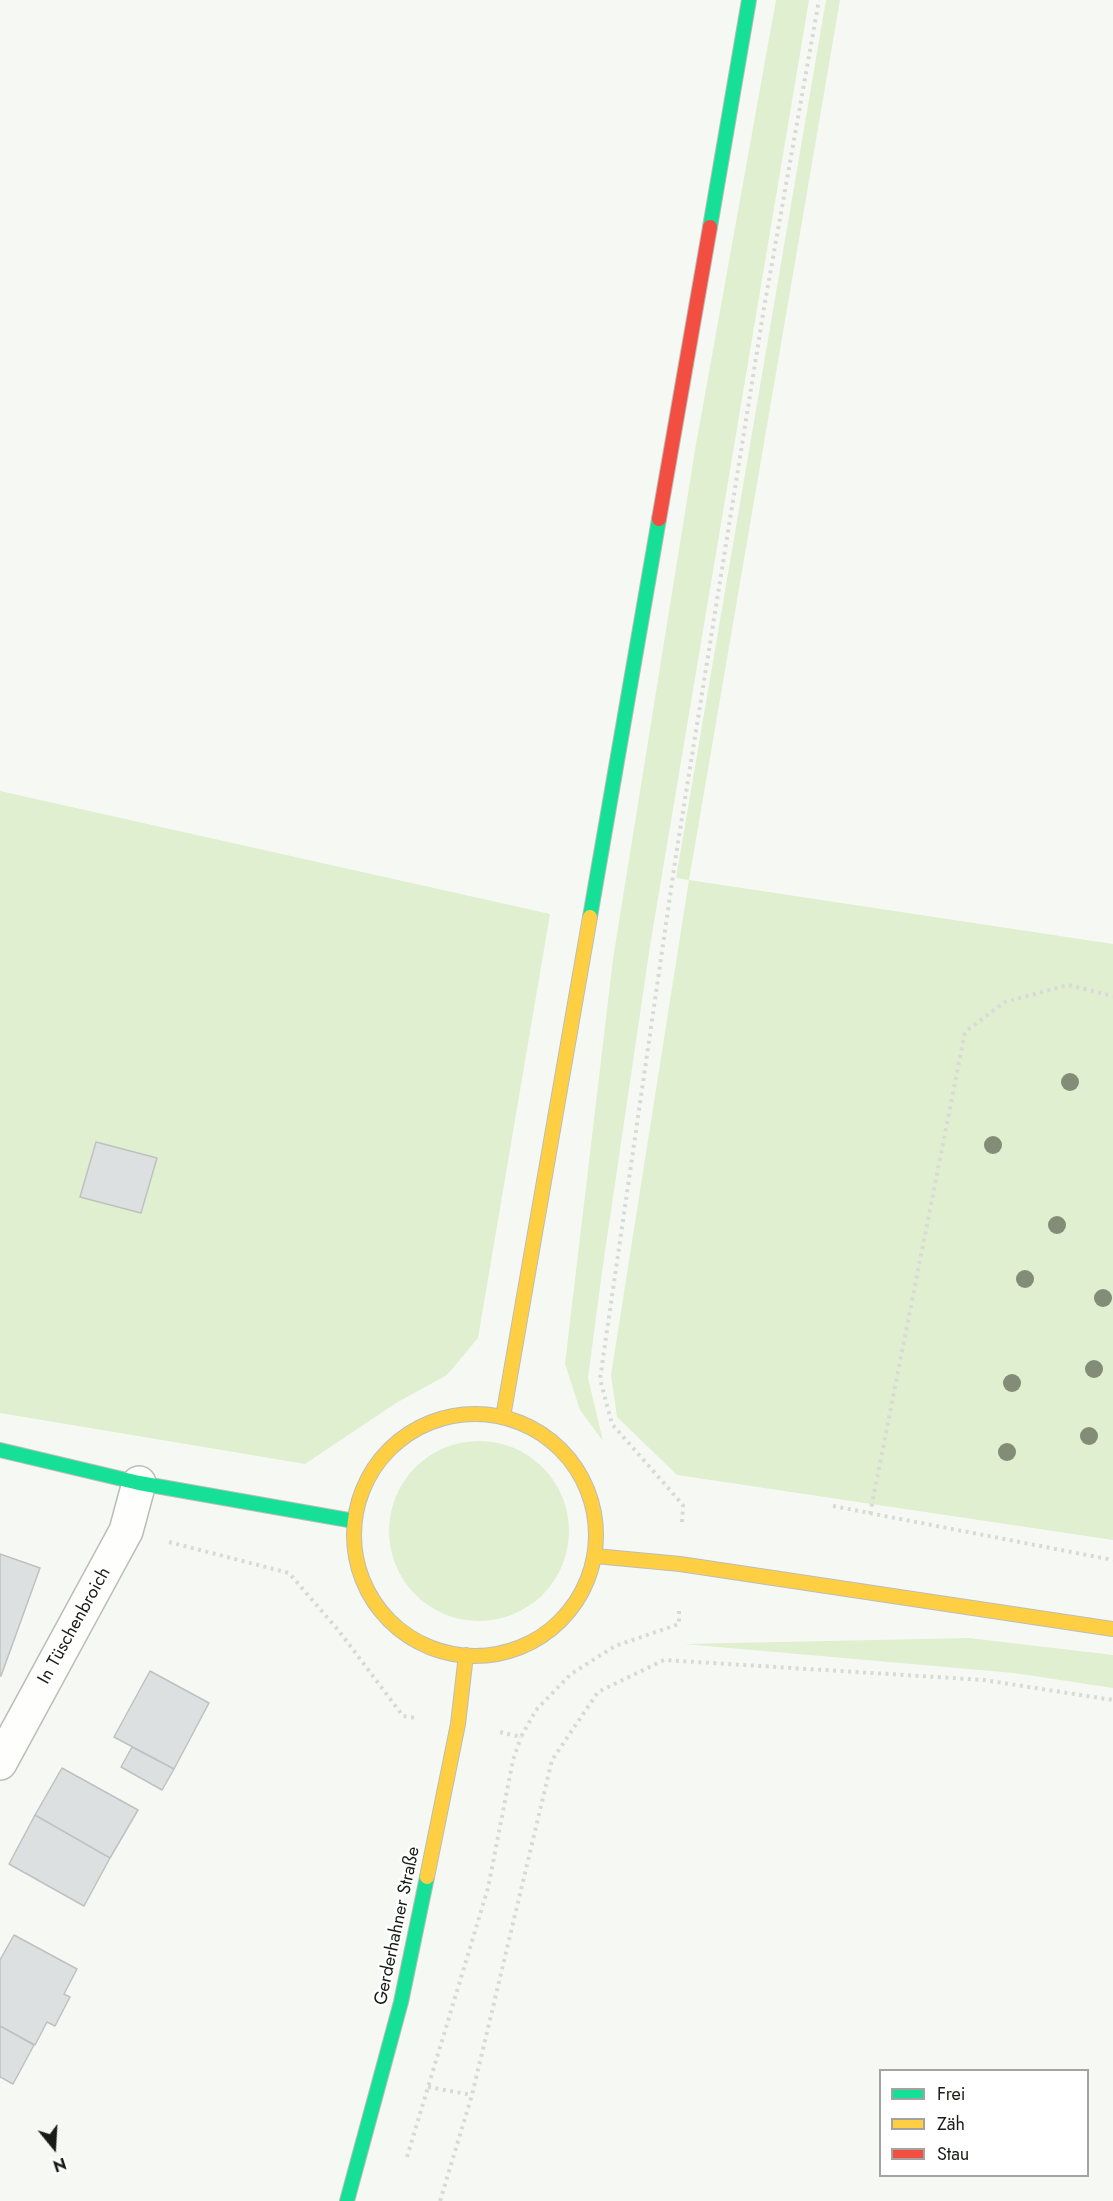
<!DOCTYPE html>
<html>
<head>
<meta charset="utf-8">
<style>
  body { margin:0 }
  #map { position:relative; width:1113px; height:2201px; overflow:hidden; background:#f6f9f3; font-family:Jost,sans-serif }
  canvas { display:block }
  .legend { position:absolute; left:879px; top:2069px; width:210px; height:108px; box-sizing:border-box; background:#fff; border:2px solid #a3a4a2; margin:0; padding:8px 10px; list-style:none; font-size:18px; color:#191b17 }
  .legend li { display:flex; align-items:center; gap:12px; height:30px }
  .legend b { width:30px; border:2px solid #a3a4a2 }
  .north { position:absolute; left:24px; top:2117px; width:60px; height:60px; -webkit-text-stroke:4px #fff; paint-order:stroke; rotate:162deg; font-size:16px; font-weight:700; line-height:24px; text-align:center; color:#191b17 }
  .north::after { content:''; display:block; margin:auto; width:21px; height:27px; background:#191b17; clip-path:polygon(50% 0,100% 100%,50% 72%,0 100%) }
</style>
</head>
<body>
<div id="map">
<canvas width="1113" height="2201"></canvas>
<ul class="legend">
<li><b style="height:8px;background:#16e098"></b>Frei</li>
<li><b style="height:8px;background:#ffcf43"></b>Zäh</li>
<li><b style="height:8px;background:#f24e42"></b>Stau</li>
</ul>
<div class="north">N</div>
</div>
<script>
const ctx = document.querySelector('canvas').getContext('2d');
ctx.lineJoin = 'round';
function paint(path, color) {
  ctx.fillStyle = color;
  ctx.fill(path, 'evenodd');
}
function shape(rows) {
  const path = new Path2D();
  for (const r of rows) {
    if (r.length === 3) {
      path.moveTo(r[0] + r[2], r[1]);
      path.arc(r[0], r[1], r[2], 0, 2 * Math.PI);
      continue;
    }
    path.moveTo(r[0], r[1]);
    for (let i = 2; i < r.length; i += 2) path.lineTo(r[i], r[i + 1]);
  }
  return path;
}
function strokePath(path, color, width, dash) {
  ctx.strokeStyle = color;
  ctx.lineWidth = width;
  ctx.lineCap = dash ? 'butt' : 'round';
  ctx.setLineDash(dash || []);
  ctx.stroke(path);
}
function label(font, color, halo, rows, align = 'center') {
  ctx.font = font + ' Jost,sans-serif';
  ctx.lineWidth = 5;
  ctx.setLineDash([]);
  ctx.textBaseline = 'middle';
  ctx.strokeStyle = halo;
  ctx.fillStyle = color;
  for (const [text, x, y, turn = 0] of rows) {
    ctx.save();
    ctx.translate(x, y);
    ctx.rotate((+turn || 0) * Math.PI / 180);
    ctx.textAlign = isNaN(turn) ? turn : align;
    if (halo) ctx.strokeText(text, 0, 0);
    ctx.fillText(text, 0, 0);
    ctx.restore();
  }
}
const green = shape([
  [776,0,809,0,650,946,602,1272,588,1378,603,1441,580,1410,565,1364,613,959,695,450],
  [826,0,840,0,689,880,1113,944,1113,1540,677,1475,617,1417,611,1375,689,880,676,878],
  [0,791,550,914,478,1338,447,1375,396,1403,305,1464,0,1413],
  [479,1531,90],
  [969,1638,1113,1655,1113,1688,1014,1673,684,1644]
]);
const building = shape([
  [96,1142,157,1158,141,1213,80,1197,96,1142],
  [0,1554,40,1568,1,1676,0,1676,0,1554],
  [150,1671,209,1703,174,1769,114,1737,150,1671],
  [132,1747,174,1769,162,1790,121,1767,132,1747],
  [62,1768,138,1810,110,1858,35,1815,62,1768],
  [35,1815,110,1858,84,1906,9,1864,35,1815],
  [14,1935,77,1969,64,1994,70,1997,55,2026,47,2022,35,2045,0,2026,0,1960,14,1935],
  [0,2026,34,2045,13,2084,0,2077,0,2026]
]);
const path = shape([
  [833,1506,1113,1560],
  [870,1514,965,1032,1005,1002,1068,985,1113,996],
  [682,1522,683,1505,612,1424,600,1379,676,855,764,308,819,0],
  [169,1542,289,1573,339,1631,403,1716,415,1718],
  [500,1732,521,1737,536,1710,571,1674,615,1646,679,1624,679,1608],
  [428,2087,472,2095],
  [407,2157,488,1888,513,1760,521,1737],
  [440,2201,472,2095,552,1760,598,1692,664,1660,984,1680,1113,1700]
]);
const street = shape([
  [0,1763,126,1531,139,1483]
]);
const fast = shape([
  [710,227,749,0],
  [590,917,659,519],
  [0,1450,139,1483,354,1521],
  [347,2201,401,2002,427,1877]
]);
const slow = shape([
  [475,1535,121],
  [503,1417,590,917],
  [595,1556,680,1564,1113,1629],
  [427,1877,458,1724,466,1655]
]);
const jam = shape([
  [659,519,710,227]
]);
const trees = [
  [1070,1082],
  [993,1145],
  [1057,1225],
  [1025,1279],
  [1103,1298],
  [1094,1369],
  [1012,1383],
  [1089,1436],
  [1007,1452]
];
const streetNames = [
  ["In Tüschenbroich",75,1626,-61],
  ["Gerderhahner Straße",398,1926,-78]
];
paint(green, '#dfefcf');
paint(building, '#dde0e1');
strokePath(building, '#bfc1c0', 1.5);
strokePath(street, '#bbbdb9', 36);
strokePath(fast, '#bbbdb9', 16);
strokePath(slow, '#bbbdb9', 16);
strokePath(jam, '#bbbdb9', 16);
strokePath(path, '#d9dad8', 4, [3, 4.5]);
strokePath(street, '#fefefd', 33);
strokePath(fast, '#16e098', 14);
strokePath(slow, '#ffcf43', 14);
strokePath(jam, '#f24e42', 14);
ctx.fillStyle = '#828c76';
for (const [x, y] of trees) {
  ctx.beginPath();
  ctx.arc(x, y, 9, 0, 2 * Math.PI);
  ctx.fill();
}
label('18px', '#191b17', '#fff', streetNames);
</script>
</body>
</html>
